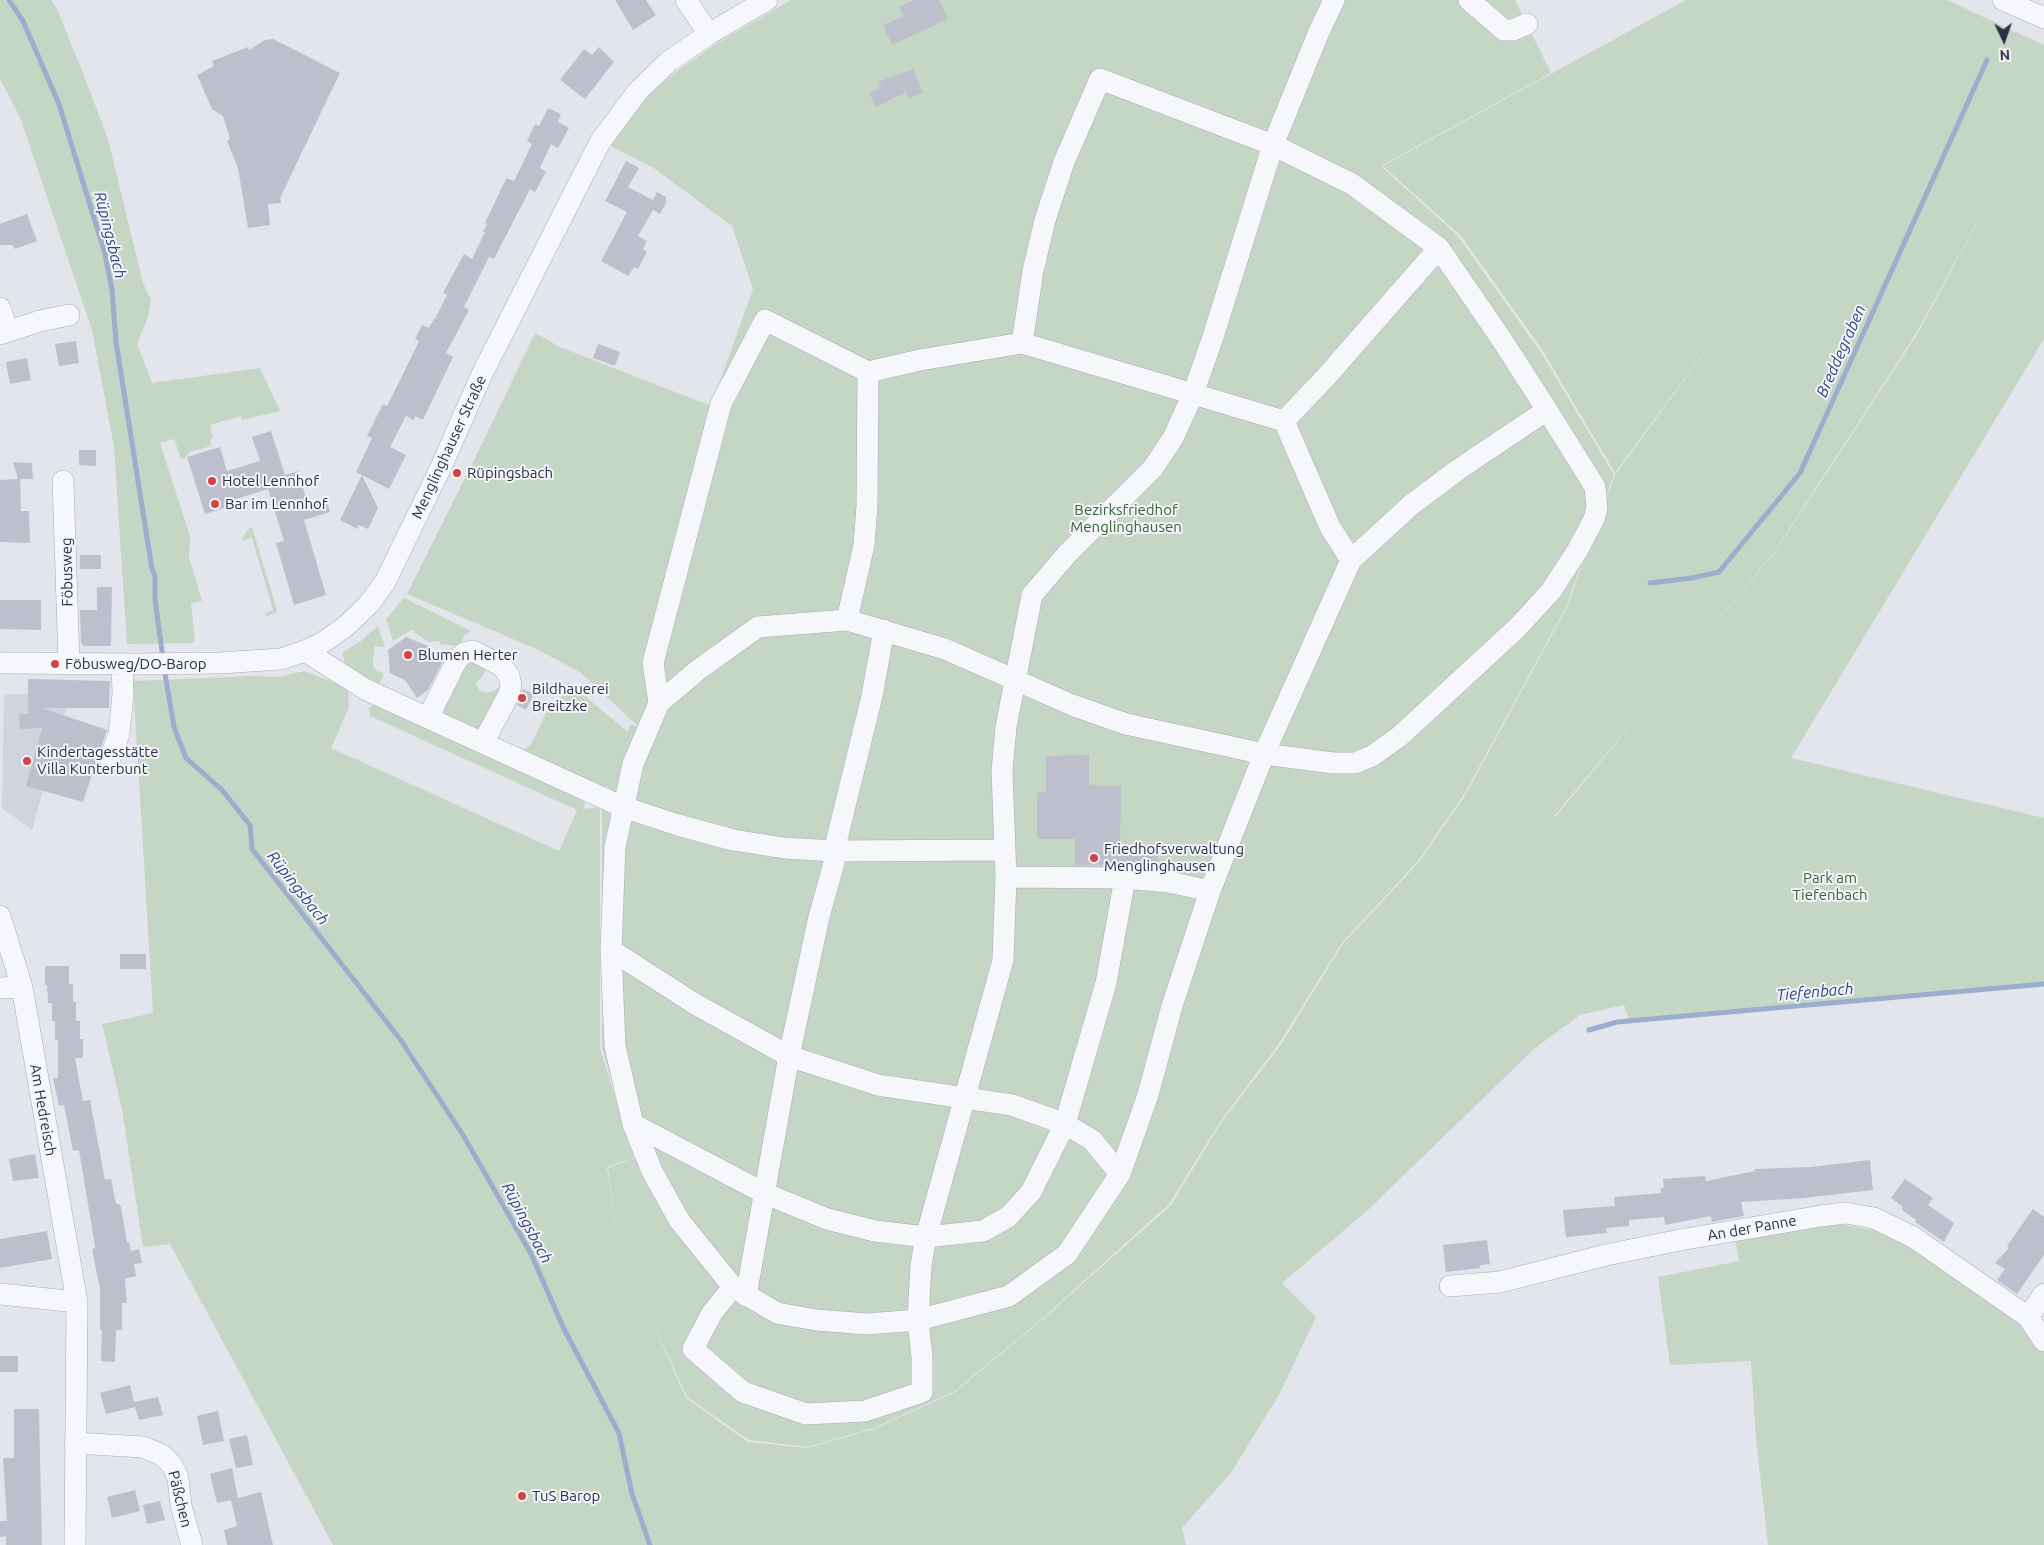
<!DOCTYPE html>
<html>
<head>
<meta charset="utf-8">
<style>
  body { margin:0 }
  #map { position:relative; width:2044px; height:1545px; overflow:hidden; background:#e3e5ec; font-family:Ubuntu,sans-serif }
  canvas { display:block }
  .north { position:absolute; left:1979px; top:15px; width:50px; height:50px; -webkit-text-stroke:4px #f3f4f9; paint-order:stroke; rotate:177deg; font-size:14px; font-weight:700; line-height:20px; text-align:center; color:#2a3045 }
  .north::after { content:''; display:block; margin:auto; width:18px; height:22px; background:#2a3045; clip-path:polygon(50% 0,100% 100%,50% 72%,0 100%) }
</style>
</head>
<body>
<div id="map">
<canvas width="2044" height="1545"></canvas>
<div class="north">N</div>
</div>
<script>
const ctx = document.querySelector('canvas').getContext('2d');
ctx.lineJoin = 'round';
function paint(path, color) {
  ctx.fillStyle = color;
  ctx.fill(path, 'evenodd');
}
function shape(rows) {
  const path = new Path2D();
  for (const r of rows) {
    path.moveTo(r[0], r[1]);
    for (let i = 2; i < r.length; i += 2) path.lineTo(r[i], r[i + 1]);
  }
  return path;
}
function strokePath(path, color, width, dash) {
  ctx.strokeStyle = color;
  ctx.lineWidth = width;
  ctx.lineCap = dash ? 'butt' : 'round';
  ctx.setLineDash(dash || []);
  ctx.stroke(path);
}
function label(font, color, halo, rows, align = 'center') {
  ctx.font = font + ' Ubuntu,sans-serif';
  ctx.lineWidth = 4;
  ctx.setLineDash([]);
  ctx.textBaseline = 'middle';
  ctx.strokeStyle = halo;
  ctx.fillStyle = color;
  for (const [text, x, y, turn = 0] of rows) {
    ctx.save();
    ctx.translate(x, y);
    ctx.rotate((+turn || 0) * Math.PI / 180);
    ctx.textAlign = isNaN(turn) ? turn : align;
    if (halo) ctx.strokeText(text, 0, 0);
    ctx.fillText(text, 0, 0);
    ctx.restore();
  }
}
const built = shape([
  [28,679,73,680,73,690,71,690,32,830,2,808,4,694,28,694]
]);
const green = shape([
  [0,0,51,0,57,9,85,78,108,139,143,283,151,300,147,320,137,344,152,383,260,368,280,411,242,420,241,416,210,425,213,437,210,440,211,446,190,452,185,458,181,459,174,439,160,443,190,536,189,557,202,601,191,603,195,640,193,643,127,644,114,447,92,330,20,117,0,79],
  [791,0,1515,0,1551,73,1381,166,1458,236,1542,354,1614,475,1566,607,1465,793,1418,861,1341,944,1280,1042,1220,1122,1169,1204,1042,1319,955,1391,874,1428,807,1447,749,1440,687,1397,646,1307,686,1398,748,1442,807,1448,874,1429,955,1392,1042,1320,1171,1205,1221,1123,1282,1043,1342,945,1420,861,1466,794,1567,607,1615,475,1743,299,1615,473,1543,351,1461,236,1383,166,1686,0,1947,0,2044,45,2044,339,1791,758,2044,818,2044,983,1629,1019,1624,1005,1580,1015,1534,1049,1368,1210,1282,1283,1316,1317,1279,1395,1230,1474,1182,1528,1186,1545,333,1545,170,1244,143,1247,122,1109,102,1024,153,1013,133,681,254,676,279,677,304,671,338,684,348,691,349,707,331,748,559,851,577,810,370,716,369,708,375,704,584,801,585,805,583,809,600,807,600,1048,634,1158,607,1167,618,1242,608,1168,635,1158,602,1048,602,808,609,787,589,784,519,752,530,746,549,707,558,704,568,682,628,732,630,725,638,726,580,672,534,648,407,594,478,452,535,333,560,347,711,406,753,289,732,226,655,169,611,146,627,121,648,95,676,72,716,44],
  [1995,189,1918,333,1775,552,1675,672,1775,551,1917,332],
  [1664,685,1555,817,1556,819,1554,816],
  [252,527,276,607,277,612,267,616,265,616,266,613,273,610,252,538,241,541,249,528],
  [404,598,471,631,464,636,458,646,440,644,439,641,429,642,415,633,413,629,393,641,386,619],
  [378,626,385,647,374,646,373,666,376,670,384,674,378,686,347,668,343,656,343,652,360,642],
  [466,659,488,666,482,677,476,683,479,691,487,693,494,691,503,684,481,731,439,715],
  [1841,1224,1885,1232,1919,1250,2044,1341,2044,1545,1768,1545,1756,1439,1751,1361,1670,1365,1658,1277,1739,1261,1735,1239]
]);
const stream = shape([
  [9,0,23,21,59,104,105,254,112,290,116,342,152,569,155,576,155,599,163,659],
  [1650,583,1692,578,1719,572,1800,473,1987,60],
  [164,668,174,727,186,758,222,790,250,825,252,849,400,1039,463,1135,531,1254,564,1329,619,1433,632,1494,650,1545],
  [1589,1030,1617,1022,2044,984]
]);
const building = shape([
  [615,0,646,0,656,15,633,30],
  [915,0,939,0,948,19,892,45,883,25,904,16,899,7],
  [273,39,340,73,280,198,281,203,268,204,270,225,248,228,238,168,227,141,230,139,223,116,212,109,197,75,214,66,212,61,248,47,249,50,265,40],
  [599,47,614,62,585,99,560,80,584,49,592,55],
  [913,69,923,93,909,98,906,92,876,107,869,93,881,87,878,82],
  [548,108,561,114,558,122,569,128,558,148,551,144,540,168,546,172,535,192,530,189,494,259,489,257,464,307,469,310,446,353,453,357,423,420,415,416,414,420,406,416,390,447,406,455,389,489,362,475,378,508,368,529,359,525,357,529,340,520,362,475,356,472,372,438,367,436,383,404,387,406,403,374,419,341,415,339,422,325,429,328,434,319,435,319,447,295,443,293,464,254,472,259,485,232,483,232,487,224,485,223,503,185,507,178,514,181,532,144,527,141,535,124,539,126],
  [626,161,639,168,628,187,653,200,657,192,666,197,666,203,660,214,653,210,638,236,647,241,643,249,647,252,638,269,634,267,628,276,601,261,627,212,605,201],
  [27,214,37,241,15,249,13,245,0,245,0,224],
  [76,341,79,363,59,366,55,344],
  [598,344,620,352,615,366,593,358],
  [27,358,31,380,10,384,6,362],
  [271,431,285,475,298,471,308,505,326,499,330,512,304,520,326,595,294,605,276,543,284,541,268,489,236,499,237,504,205,514,187,457,220,447,227,471,260,461,252,437],
  [79,450,96,450,96,466,79,465],
  [13,462,32,463,33,479,20,479,21,511,29,511,30,543,0,542,0,480,18,479],
  [80,555,101,555,101,569,80,569],
  [97,587,112,587,111,646,84,646,81,643,80,610,97,610],
  [0,600,41,600,41,630,0,629],
  [406,637,428,646,429,660,444,659,428,690,417,698,405,680,390,673,388,650],
  [28,679,110,681,109,708,42,708,107,730,83,802,26,786,42,728,20,729,19,714,28,714],
  [523,689,534,694,526,710,517,705],
  [1089,755,1089,785,1121,786,1120,850,1158,850,1158,864,1075,865,1075,839,1037,839,1037,793,1046,792,1046,756],
  [120,954,146,954,146,969,120,969],
  [45,966,69,966,69,984,73,984,73,1002,76,1002,76,1021,80,1021,80,1039,83,1039,83,1058,75,1058,83,1101,90,1100,105,1180,111,1179,116,1204,119,1204,121,1207,127,1242,129,1242,131,1251,139,1249,142,1263,134,1264,136,1276,125,1279,127,1303,122,1303,122,1330,116,1330,115,1362,101,1361,102,1330,100,1330,100,1289,92,1249,95,1248,94,1240,79,1150,73,1151,64,1105,59,1106,53,1078,58,1078,58,1040,55,1040,55,1021,52,1021,52,1003,48,1003,47,985,45,985],
  [35,1154,39,1178,13,1181,9,1159],
  [1870,1160,1873,1190,1804,1198,1741,1202,1744,1216,1712,1222,1711,1216,1665,1225,1664,1217,1629,1220,1629,1226,1606,1228,1607,1233,1566,1237,1563,1210,1615,1206,1614,1197,1661,1193,1661,1188,1664,1188,1663,1179,1705,1176,1706,1181,1755,1171,1755,1169,1811,1167],
  [1905,1179,1933,1198,1928,1205,1954,1223,1944,1242,1915,1222,1916,1220,1902,1210,1903,1207,1891,1198],
  [2033,1209,2044,1217,2044,1255,2017,1294,1997,1280,2005,1269,1995,1263,2009,1248,2007,1246],
  [47,1231,52,1259,0,1268,0,1239],
  [1487,1240,1490,1264,1480,1265,1480,1268,1446,1272,1443,1245],
  [0,1356,18,1356,18,1372,0,1372],
  [130,1385,134,1402,158,1397,163,1415,139,1420,135,1407,106,1414,100,1393],
  [14,1409,39,1409,42,1545,6,1545,6,1536,0,1537,0,1521,7,1521,3,1458,14,1458],
  [218,1411,224,1441,203,1445,197,1416],
  [247,1435,253,1465,236,1468,229,1439],
  [232,1468,238,1498,261,1492,273,1545,227,1545,224,1530,237,1526,231,1500,217,1503,210,1474],
  [135,1490,140,1511,112,1518,107,1497],
  [160,1501,165,1520,147,1524,143,1505]
]);
const minor = shape([
  [686,0,709,34],
  [1469,0,1504,30,1513,30,1527,24],
  [2003,0,2044,18],
  [0,308,8,331],
  [0,334,40,321,69,315],
  [1022,343,1033,271,1045,220,1064,162,1100,79,1273,145,1352,184,1439,248,1502,340,1547,410,1595,487,1597,508,1594,519,1577,551,1551,591,1518,627,1400,736,1372,756,1355,763,1333,763,1264,754,1126,724,1072,705,945,649,847,620,758,627,698,670,659,703,633,764,615,847,611,950,615,1046,633,1124,652,1171,679,1220,733,1287,777,1313,816,1320,867,1324,918,1320,1009,1296,1067,1254,1120,1174,1148,1095,1172,1006,1210,891,1264,754,1351,560,1411,505,1459,469,1547,410],
  [1284,421,1326,377,1439,248],
  [63,481,69,663],
  [847,620,864,545,867,506,868,372],
  [305,651,365,689,380,696,623,807,678,825,733,840,784,848,834,851,1004,850],
  [0,663,136,664,220,663,281,659,305,651,322,643,345,627,369,604,385,582,441,467,482,374,600,142,638,91,668,62,709,34,767,0],
  [659,703,653,663,721,404,765,320,868,372,920,360,1022,343,1284,421,1330,527,1351,560],
  [428,718,457,660,464,653,473,651,502,666,509,676,511,685,509,694,483,743],
  [110,758,119,734,123,694,122,664],
  [1006,877,1125,878,1169,882,1210,891],
  [0,916,22,987,77,1302,75,1545],
  [611,950,695,1004,789,1056,878,1085,1012,1105,1065,1124,1092,1140,1120,1174],
  [0,988,22,987],
  [633,1124,764,1193,827,1219,875,1231,926,1237,983,1231,1008,1217,1031,1192,1065,1124,1106,983,1125,878],
  [1450,1286,1500,1282,1606,1255,1680,1240,1821,1216,1846,1213,1874,1218,1913,1237,2028,1317,2044,1341],
  [733,1287,712,1313,693,1349,743,1392,806,1414,865,1411,922,1392,922,1357,918,1320,921,1265,926,1237,1003,960,1006,877,1002,771,1006,727,1032,595,1068,553,1153,468,1173,438,1193,394,1213,337,1273,145,1318,34,1334,0],
  [0,1294,77,1302],
  [746,1296,789,1056,819,917,834,863,834,851,872,696,884,630],
  [2028,1317,2044,1294],
  [75,1443,143,1447,162,1455,172,1465,178,1478,181,1506,192,1545]
]);
const markers = [
  [457,473,5,"#d64344"],
  [212,481,5,"#d64344"],
  [215,504,5,"#d64344"],
  [408,655,5,"#d64344"],
  [55,664,5,"#d64344"],
  [522,698,5,"#d64344"],
  [27,761,5,"#d64344"],
  [1094,858,5,"#d64344"],
  [522,1496,5,"#d64344"]
];
const streetNames = [
  ["Menglinghauser Straße",449,447,-65],
  ["Föbusweg",67,572,-91],
  ["Am Hedreisch",43,1110,80],
  ["An der Panne",1752,1228,-10],
  ["Päßchen",180,1499,76]
];
const poiNames = [
  ["Rüpingsbach",467,473],
  ["Hotel Lennhof",222,481],
  ["Bar im Lennhof",225,504],
  ["Blumen Herter",418,655],
  ["Föbusweg/DO-Barop",65,664],
  ["Bildhauerei",532,689],
  ["Breitzke",532,706],
  ["Kindertagesstätte",37,752],
  ["Villa Kunterbunt",37,769],
  ["Friedhofsverwaltung",1104,849],
  ["Menglinghausen",1104,866],
  ["TuS Barop",532,1496]
];
const parkNames = [
  ["Bezirksfriedhof",1126,510],
  ["Menglinghausen",1126,527],
  ["Park am",1830,878],
  ["Tiefenbach",1830,895]
];
const waterNames = [
  ["Rüpingsbach",110,235,76],
  ["Breddegraben",1841,351,-66],
  ["Rüpingsbach",298,888,52],
  ["Tiefenbach",1815,992,-5],
  ["Rüpingsbach",527,1223,62]
];
paint(built, '#d1d4de');
paint(green, '#c6d6c4');
strokePath(stream, '#9cadcd', 5);
paint(building, '#bdc0cc');
strokePath(minor, '#a8abb7', 22);
strokePath(minor, '#f6f7fa', 21);
for (const [x, y, r, color] of markers) {
  const dot = new Path2D();
  dot.arc(x, y, r, 0, 2 * Math.PI);
  ctx.fillStyle = color;
  ctx.fill(dot);
  strokePath(dot, '#f3f4f9', 2);
}
label('15px', '#2a3045', '#f3f4f9', streetNames);
label('15px', '#2a3045', '#f3f4f9', poiNames, 'left');
label('15px', '#386236', '#f3f4f9', parkNames);
label('italic 16px', '#31477b', '#f3f4f9', waterNames);
</script>
</body>
</html>
